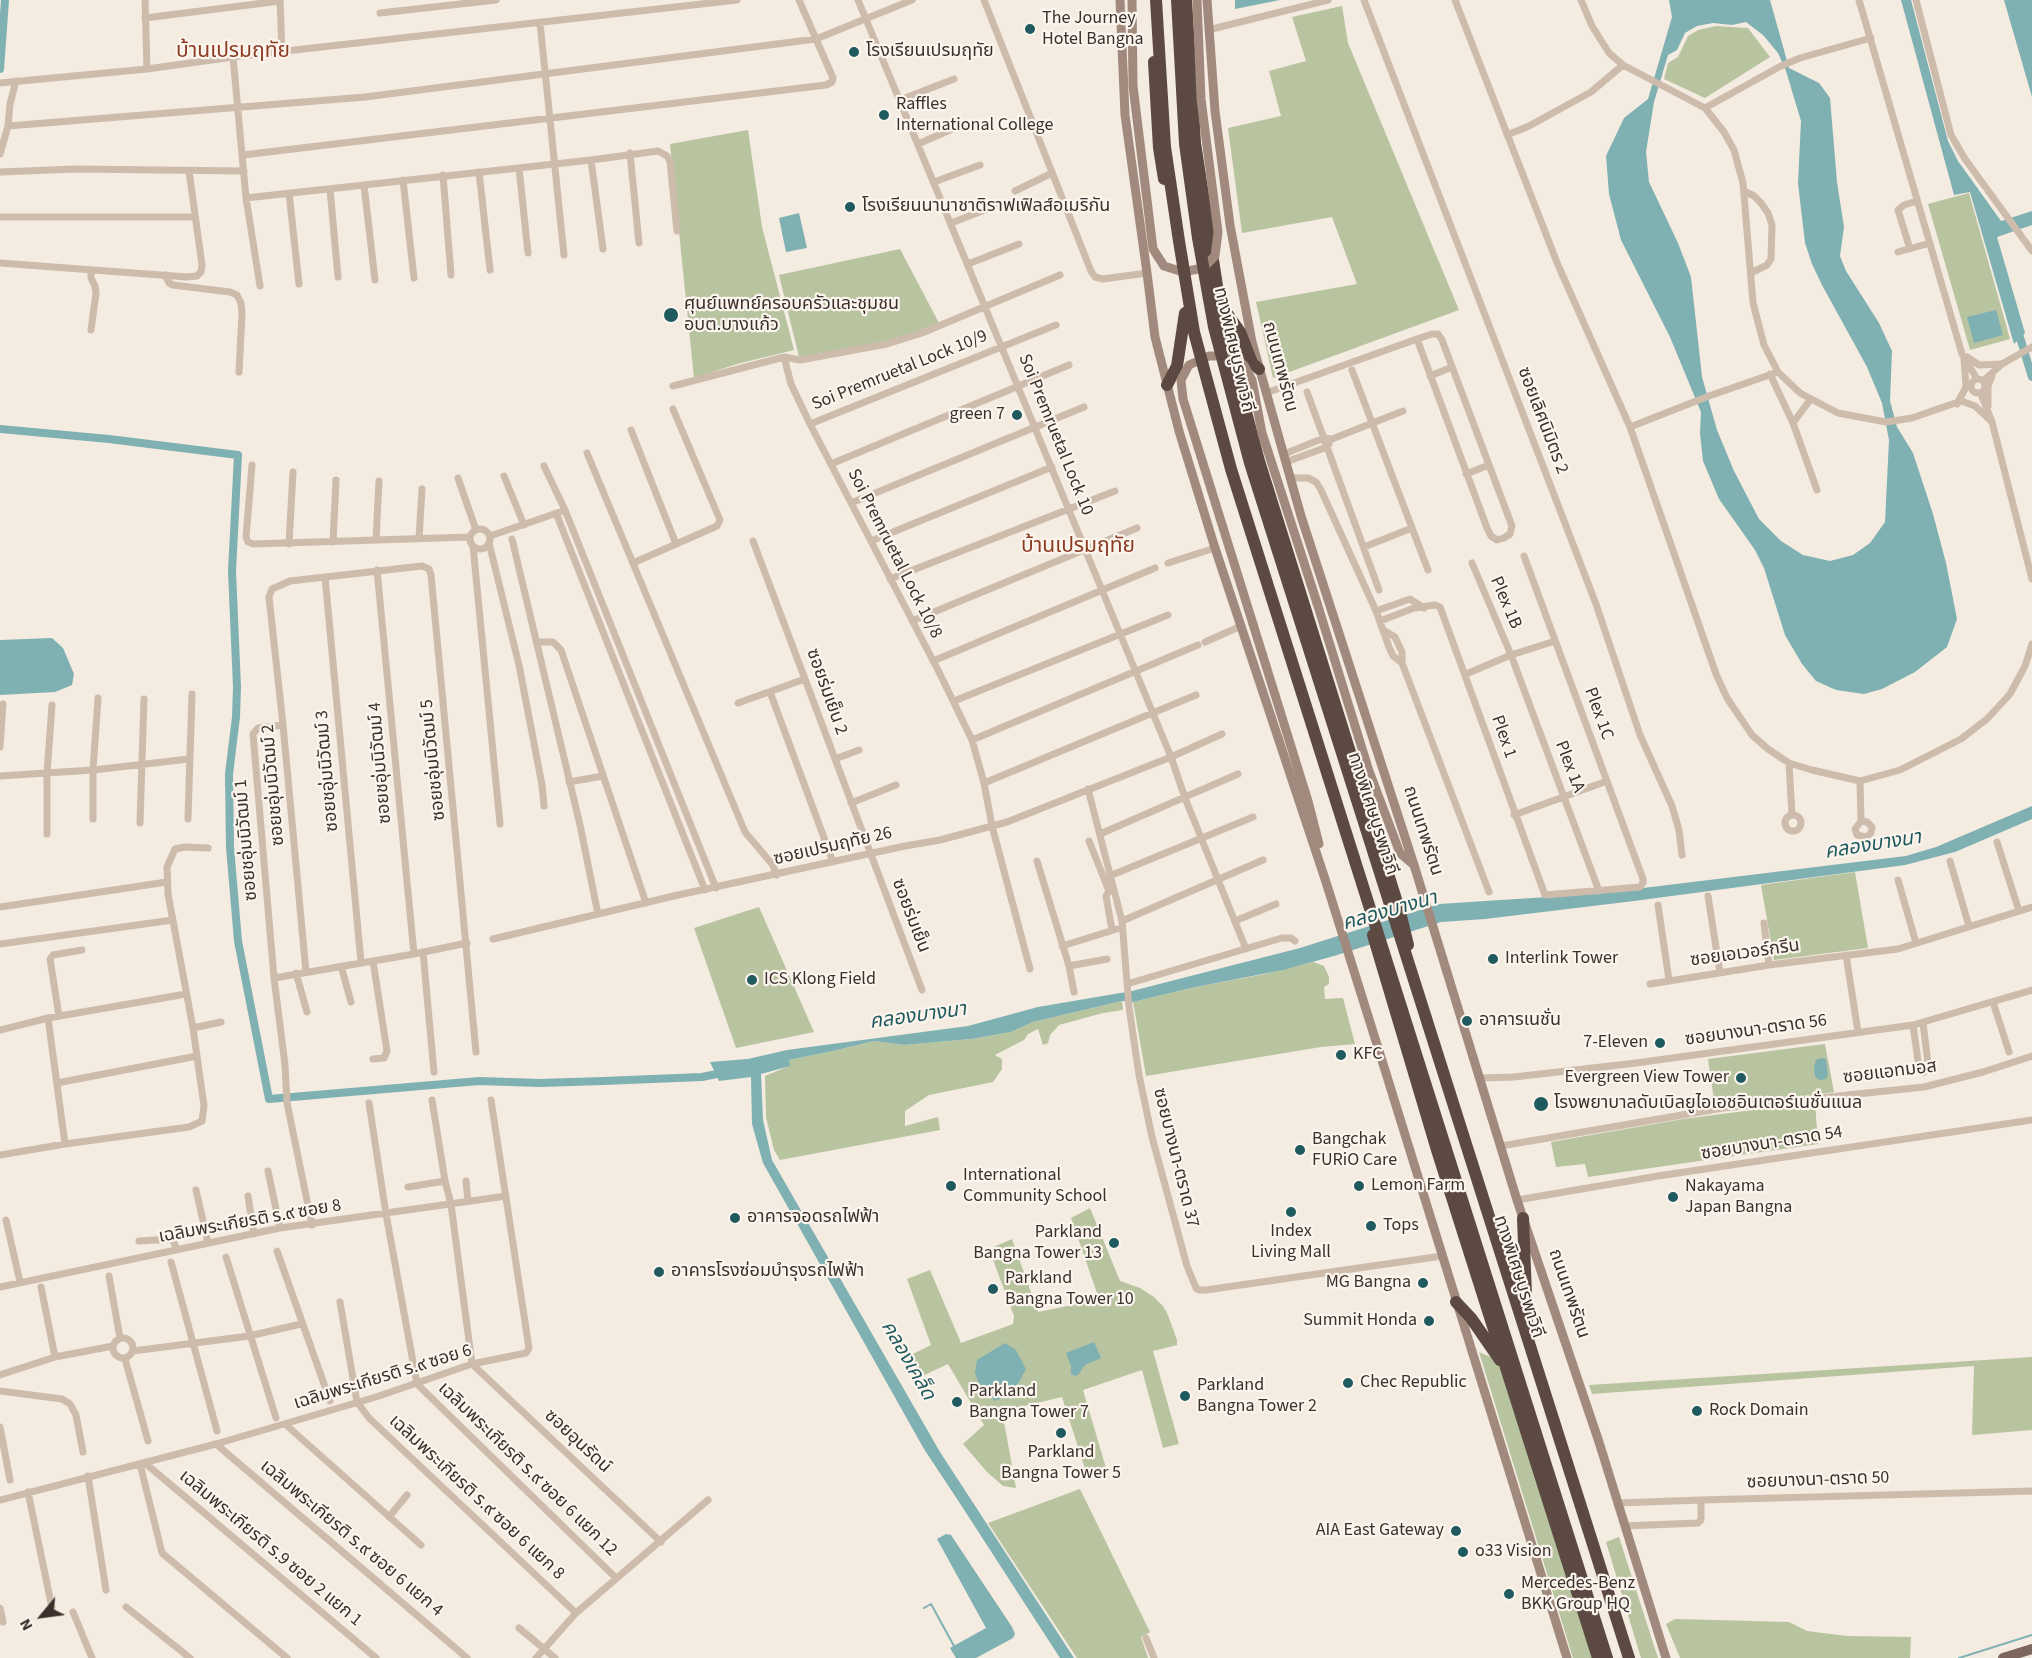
<!DOCTYPE html>
<html>
<head>
<meta charset="utf-8">
<style>
  body { margin:0 }
  #map { position:relative; width:2032px; height:1658px; overflow:hidden; background:#f4ebe1; font-family:"Source Sans 3",sans-serif }
  canvas { display:block }
  .north { position:absolute; left:12px; top:1586px; width:60px; height:60px; -webkit-text-stroke:4px #fbf5ee; paint-order:stroke; rotate:241deg; font-size:16px; font-weight:700; line-height:24px; text-align:center; color:#3b302b }
  .north::after { content:''; display:block; margin:auto; width:21px; height:27px; background:#3b302b; clip-path:polygon(50% 0,100% 100%,50% 72%,0 100%) }
</style>
</head>
<body>
<div id="map">
<canvas width="2032" height="1658"></canvas>
<div class="north">N</div>
</div>
<script>
const ctx = document.querySelector('canvas').getContext('2d');
ctx.lineJoin = 'round';
function paint(path, color) {
  ctx.fillStyle = color;
  ctx.fill(path, 'evenodd');
}
function shape(rows) {
  const path = new Path2D();
  for (const r of rows) {
    if (r.length === 3) {
      path.moveTo(r[0] + r[2], r[1]);
      path.arc(r[0], r[1], r[2], 0, 2 * Math.PI);
      continue;
    }
    path.moveTo(r[0], r[1]);
    for (let i = 2; i < r.length; i += 2) path.lineTo(r[i], r[i + 1]);
  }
  return path;
}
function strokePath(path, color, width, dash) {
  ctx.strokeStyle = color;
  ctx.lineWidth = width;
  ctx.lineCap = dash ? 'butt' : 'round';
  ctx.setLineDash(dash || []);
  ctx.stroke(path);
}
function label(font, color, halo, rows, align = 'center') {
  ctx.font = font + ' "Source Sans 3","Noto Sans Thai",sans-serif';
  ctx.lineWidth = 4.5;
  ctx.setLineDash([]);
  ctx.textBaseline = 'middle';
  ctx.strokeStyle = halo;
  ctx.fillStyle = color;
  for (const [text, x, y, turn = 0] of rows) {
    ctx.save();
    ctx.translate(x, y);
    ctx.rotate((+turn || 0) * Math.PI / 180);
    ctx.textAlign = isNaN(turn) ? turn : align;
    if (halo) ctx.strokeText(text, 0, 0);
    ctx.fillText(text, 0, 0);
    ctx.restore();
  }
}
const green = shape([
  [1342,6,1348,43,1459,310,1273,378,1256,302,1357,284,1332,217,1242,233,1228,128,1281,116,1269,71,1306,61,1292,17],
  [1716,26,1748,28,1770,57,1705,98,1664,79,1668,63,1678,57,1688,36,1698,30],
  [748,130,762,227,794,350,737,364,694,378,670,144],
  [1969,193,2010,339,1970,350,1928,204],
  [900,249,939,323,887,344,799,357,779,275],
  [1855,872,1868,948,1774,960,1761,885],
  [759,907,814,1032,736,1048,694,928],
  [1313,962,1324,966,1329,977,1329,984,1324,987,1325,999,1343,998,1355,1044,1321,1047,1146,1076,1133,1002,1191,988,1265,974],
  [1122,1001,1123,1010,1103,1013,1059,1025,1050,1035,1048,1043,1043,1045,1038,1029,1028,1034,1024,1040,995,1055,1002,1059,1002,1069,993,1082,929,1095,905,1111,905,1126,938,1117,940,1130,780,1160,774,1150,766,1117,765,1076,789,1066,789,1060,833,1051,874,1041,904,1045,971,1039,1011,1032,1033,1022],
  [1825,1044,1834,1092,1715,1107,1708,1059],
  [1815,1102,1818,1144,1588,1177,1585,1164,1556,1167,1551,1142,1683,1119],
  [1090,1208,1120,1281,1140,1288,1154,1297,1163,1306,1168,1315,1177,1340,1177,1345,1153,1351,1179,1444,1163,1448,1142,1370,1083,1390,1106,1468,1087,1475,1062,1397,1024,1406,1003,1416,1016,1488,1003,1486,987,1472,963,1444,984,1425,948,1364,918,1378,907,1357,931,1345,907,1279,930,1270,961,1343,1013,1324,1014,1316,989,1249,1012,1239,1038,1312,1077,1304,1098,1296,1071,1218],
  [1479,1352,1495,1359,1501,1370,1594,1658,1573,1658],
  [2032,1357,2032,1430,1972,1435,1974,1366,1592,1394,1589,1385],
  [1080,1489,1150,1632,1141,1637,1148,1658,1077,1658,988,1523],
  [1619,1537,1658,1658,1641,1658,1606,1542],
  [1675,1619,1789,1622,1807,1631,1847,1636,1911,1637,1910,1658,1680,1658,1666,1624]
]);
const water = shape([
  [1235,0,1280,0,1235,9],
  [1669,0,1770,0,1789,68,1819,83,1830,98,1837,182,1844,227,1840,256,1846,271,1879,323,1892,351,1890,401,1897,427,1913,453,1933,514,1946,563,1957,619,1947,647,1915,672,1882,689,1864,694,1836,690,1816,681,1802,664,1785,635,1764,568,1755,550,1719,499,1703,461,1700,433,1701,412,1670,337,1621,240,1609,194,1606,156,1624,118,1648,99,1672,17],
  [1746,22,1763,35,1778,53,1786,71,1801,121,1798,183,1805,243,1812,264,1822,285,1867,367,1882,403,1889,440,1885,522,1870,543,1853,555,1830,561,1803,555,1781,541,1759,519,1734,471,1717,430,1702,377,1691,277,1678,243,1649,182,1646,152,1654,102,1668,55,1677,50,1685,33,1697,26,1713,23,1732,25],
  [1901,0,1911,0,1948,141,1958,161,2001,221,2032,211,2032,225,1997,237,2025,333,2014,344,1970,192,1954,195],
  [2004,0,2032,0,2032,97],
  [799,213,807,248,786,252,779,218],
  [1996,310,2003,335,1974,343,1967,317],
  [52,638,63,648,74,674,72,685,55,692,0,695,0,640],
  [2032,806,2032,819,1955,852,1905,865,1634,901,1485,919,1441,922,1334,956,1283,970,1191,988,1133,1002,1122,1001,1033,1022,1011,1032,971,1039,904,1045,874,1041,833,1051,789,1060,790,1066,761,1074,763,1120,772,1160,940,1452,1074,1658,1060,1658,961,1505,924,1449,763,1163,752,1124,751,1077,719,1081,710,1062,748,1059,787,1050,968,1026,1038,1007,1132,991,1300,948,1439,904,1594,894,1906,856,1936,847],
  [1821,1058,1826,1059,1828,1074,1826,1079,1820,1080,1815,1077,1814,1067,1816,1060],
  [1094,1342,1101,1358,1085,1365,1078,1375,1075,1376,1071,1374,1071,1366,1066,1353],
  [1005,1343,1016,1350,1026,1369,1018,1384,1005,1397,995,1401,980,1386,975,1373,977,1360],
  [946,1534,951,1535,1012,1627,1015,1634,1013,1638,976,1658,956,1658,950,1648,986,1628,937,1539]
]);
const stream = shape([
  [924,1608,931,1604,954,1646],
  [1959,1658,2032,1635]
]);
const canal = shape([
  [0,69,5,0],
  [2019,334,2032,377],
  [0,429,109,439,238,455,232,571,237,687,236,717,229,774,230,847,238,941,269,1099,479,1081,540,1083,603,1081,702,1077,726,1072]
]);
const street = shape([
  [145,0,147,69],
  [280,0,282,53],
  [858,0,1171,757,1185,798,1246,949],
  [984,0,1091,271,1095,277,1103,279,1147,273],
  [1364,0,1596,604,1640,735,1672,806,1679,830,1682,855],
  [1455,0,1558,265,1630,427,1716,674,1727,698,1752,735,1768,749,1789,763,1812,770,1860,781,1900,770,1961,739,1987,719,2010,694,2025,666,2032,644],
  [1581,0,1592,26,1609,53,1623,65,1705,108,1724,132,1734,150,1743,183,1753,303,1764,345,1778,372,1800,393,1838,413,1886,422,1912,418,1961,401,1975,406,1992,422],
  [1859,0,1962,354,1977,379],
  [1916,0,1951,135,1965,159,2032,251],
  [380,13,496,0],
  [145,18,280,1],
  [540,23,564,255],
  [1208,30,1328,0],
  [233,57,246,198,260,286],
  [0,83,147,69,233,57,737,0],
  [900,100,954,79],
  [1705,108,1779,67,1800,58,1871,38],
  [8,126,365,97,816,39,912,0],
  [1507,135,1529,126,1591,92,1623,65],
  [918,144,966,123],
  [630,153,639,243],
  [0,154,8,126,10,104,16,81],
  [243,155,826,85,832,82,833,78,799,0],
  [591,160,603,249],
  [519,168,528,253],
  [0,172,75,169,244,171],
  [479,172,490,270],
  [443,175,451,275],
  [403,180,414,278],
  [934,182,980,165],
  [364,185,375,280],
  [330,189,338,277],
  [1015,191,1052,173],
  [1744,191,1754,196,1761,203,1768,213,1772,225,1771,259,1767,265,1751,273],
  [289,193,299,284],
  [246,198,591,160,658,151,667,156,670,161,677,231],
  [0,217,195,217],
  [951,223,1003,203],
  [1910,249,1898,210,1904,205,1917,201],
  [1898,252,1930,243],
  [0,263,187,277,197,276,201,272,202,265,189,171],
  [968,264,1019,244],
  [165,275,169,283,173,285,230,292,237,295,241,303,242,314,239,372],
  [91,330,96,293,95,286,91,278,91,270],
  [784,357,791,384,810,424,939,672,972,740,984,783,992,826,1030,969],
  [1967,357,1979,365,2001,364],
  [1352,370,1428,570],
  [1770,374,1793,423,1817,490],
  [1430,376,1452,367],
  [1978,386,7],
  [1983,381,2002,364,2032,347],
  [673,386,784,357,800,360,887,344,922,333,1060,275],
  [1307,392,1379,590],
  [1266,393,1417,339,1432,334,1438,334,1442,340,1512,526,1510,534,1504,538,1497,540,1491,536,1487,528,1417,339],
  [1981,394,1992,422,2032,579],
  [1957,404,1966,387,1964,358],
  [1988,406,1988,386,1992,376],
  [1793,423,1810,400],
  [810,424,1056,325],
  [1630,427,1709,396,1778,372],
  [631,430,676,544],
  [587,453,745,832,772,864,777,875],
  [1284,454,1324,438,1332,439,1403,411],
  [1286,462,1327,447,1329,444],
  [831,464,1069,365],
  [252,465,246,537,248,542,253,544,470,537],
  [544,466,565,510,716,888],
  [1466,474,1489,465],
  [504,476,524,525],
  [458,478,476,530],
  [1291,478,1308,478,1316,482,1321,490,1376,611,1389,647,1393,656,1402,663],
  [851,503,1084,407],
  [556,513,705,890],
  [480,539,10],
  [490,536,560,512],
  [419,539,422,489],
  [512,539,580,825,598,914],
  [376,540,379,481],
  [753,541,922,990],
  [871,541,1052,467],
  [333,542,336,480],
  [489,543,519,665,542,785,544,806],
  [289,544,293,472],
  [473,546,500,824],
  [1364,547,1412,528],
  [633,563,717,526,720,520,673,409],
  [1168,563,1215,548],
  [1472,563,1511,655,1599,891],
  [377,570,414,954],
  [325,577,361,962],
  [890,579,1115,491],
  [1376,611,1410,599,1424,608],
  [912,621,1137,528],
  [1380,621,1414,608,1435,605,1440,607,1545,895,1640,887,1643,883,1643,879,1524,556],
  [1385,631,1395,637,1402,652,1402,663,1489,892],
  [536,642,553,642,561,650,646,903],
  [1205,642,1241,626],
  [933,661,1155,568],
  [1466,674,1511,655,1555,641],
  [770,692,833,862],
  [954,701,1168,615],
  [738,703,805,679],
  [283,725,258,728,253,734,274,978,285,1065,287,1103,312,1225],
  [972,740,1198,645],
  [0,747,3,704],
  [835,759,859,750],
  [1789,763,1792,815],
  [0,776,93,770,189,759],
  [1860,781,1861,821,1855,829,1857,835,1866,837,1871,833,1872,827,1867,822,1861,821],
  [569,782,603,776],
  [984,783,1196,695],
  [1088,789,1122,921,1129,1007,1139,1075,1152,1137,1187,1266,1196,1288,1199,1290,1206,1290,1442,1256],
  [851,803,896,785],
  [1514,815,1607,781],
  [1793,823,8],
  [93,819,93,770,98,698],
  [188,819,192,694],
  [140,823,144,699],
  [47,834,47,773,52,705],
  [1100,834,1238,774],
  [1089,841,1109,891,1106,896,1112,930],
  [1997,842,2019,911],
  [1037,861,1069,966,1074,992],
  [1950,861,1969,926],
  [1112,875,1253,817],
  [1898,880,1916,943],
  [1708,896,1720,973],
  [1658,905,1669,980],
  [0,907,167,882],
  [1122,921,1263,860],
  [1235,921,1276,904],
  [1764,923,1769,965],
  [493,939,678,895,905,846,940,840,1007,822,1171,757,1222,734],
  [0,944,173,920],
  [1062,946,1117,929],
  [423,952,434,1072],
  [1846,955,1858,1032],
  [341,966,351,1002],
  [1069,966,1107,959],
  [306,972,283,725,269,597,272,589,290,581,422,566,429,569,431,575,476,1052],
  [296,973,307,1012],
  [274,978,414,954,467,943],
  [1127,984,1282,938,1291,938,1295,941],
  [1650,984,1769,965,1898,949,2032,907],
  [1993,1002,2009,1052],
  [59,1016,50,959,53,955,82,950],
  [48,1018,65,1144],
  [1913,1025,1919,1068,1924,1072,1928,1068,1928,1063,1923,1023],
  [193,1028,221,1022],
  [0,1030,48,1018,186,994],
  [373,1059,384,1058,387,1051,373,961],
  [1481,1078,1514,1077,1636,1063,1913,1025,2032,990],
  [57,1083,197,1056],
  [432,1100,445,1181,451,1204,472,1364,661,1542],
  [369,1103,386,1214,417,1384,616,1578],
  [1501,1146,1723,1108,1924,1087,1983,1072,2032,1056],
  [0,1155,65,1144,189,1127,202,1121,204,1106,193,1028,168,894,167,867,175,849,185,847,208,848],
  [268,1171,280,1228],
  [466,1181,468,1201],
  [408,1187,445,1181],
  [196,1190,208,1243],
  [248,1196,254,1234],
  [1517,1200,1658,1176,2032,1120],
  [6,1220,20,1282],
  [139,1241,172,1239,177,1249],
  [277,1251,330,1401],
  [226,1257,276,1418],
  [171,1262,217,1431],
  [109,1276,120,1338],
  [0,1287,280,1228,506,1196],
  [41,1287,55,1357],
  [340,1302,357,1402,369,1418,576,1613],
  [123,1348,10],
  [133,1351,249,1336,301,1324],
  [125,1359,148,1441],
  [0,1375,55,1357,113,1346],
  [0,1391,62,1399,70,1404,76,1415,83,1452],
  [285,1424,421,1545],
  [0,1427,10,1480],
  [216,1444,467,1658],
  [145,1463,376,1658],
  [140,1464,162,1553,287,1658],
  [88,1476,106,1590],
  [28,1492,52,1608],
  [0,1500,216,1444,376,1397,472,1364,526,1353,529,1348,491,1100],
  [1618,1503,1701,1500],
  [389,1517,407,1495],
  [1625,1526,1698,1523,1701,1520,1701,1500,2032,1491],
  [126,1607,190,1658],
  [0,1608,3,1622],
  [73,1612,92,1658],
  [519,1628,555,1658],
  [1146,1638,1154,1658],
  [536,1658,576,1613,708,1500]
]);
const secondary = shape([
  [1120,0,1125,115,1147,273,1155,337,1179,431,1215,548,1326,882,1385,1070,1567,1658],
  [1207,0,1215,111,1230,225,1252,342,1301,516,1414,865,1517,1200,1599,1442,1666,1658],
  [1317,603,1369,771,1400,853,1414,865],
  [1253,624,1308,801,1319,844]
]);
const primary = shape([
  [2003,1658,2032,1649]
]);
const highway = shape([
  [1186,0,1195,143,1223,325,1259,461,1400,912,1408,945],
  [1154,62,1159,148,1164,179],
  [1221,305,1240,332,1252,363,1259,369],
  [1167,385,1177,366,1185,313],
  [1373,935,1437,1150,1598,1658],
  [1523,1218,1527,1321],
  [1456,1302,1471,1318,1500,1360]
]);
const secondaryBridge = shape([
  [1132,0,1133,86,1153,249,1164,266,1183,272,1203,268,1215,256,1218,232,1201,99,1197,0],
  [1253,624,1183,399,1181,380,1189,365,1209,356,1230,356,1244,365,1252,380,1262,433,1317,603]
]);
const highwayBridge = shape([
  [1156,0,1165,147,1179,241,1194,332,1231,469,1607,1658],
  [1177,0,1185,144,1198,238,1214,327,1250,463,1629,1658]
]);
const markers = [
  [1030,29,6,"#1f5a5e"],
  [854,52,6,"#1f5a5e"],
  [884,115,6,"#1f5a5e"],
  [850,207,6,"#1f5a5e"],
  [671,315,8,"#1f5a5e"],
  [1017,415,6,"#1f5a5e"],
  [1493,959,6,"#1f5a5e"],
  [752,980,6,"#1f5a5e"],
  [1467,1021,6,"#1f5a5e"],
  [1660,1043,6,"#1f5a5e"],
  [1341,1055,6,"#1f5a5e"],
  [1741,1078,6,"#1f5a5e"],
  [1541,1104,8,"#1f5a5e"],
  [1300,1150,6,"#1f5a5e"],
  [951,1186,6,"#1f5a5e"],
  [1359,1186,6,"#1f5a5e"],
  [1673,1197,6,"#1f5a5e"],
  [1291,1212,6,"#1f5a5e"],
  [735,1218,6,"#1f5a5e"],
  [1371,1226,6,"#1f5a5e"],
  [1114,1243,6,"#1f5a5e"],
  [659,1272,6,"#1f5a5e"],
  [1423,1283,6,"#1f5a5e"],
  [993,1289,6,"#1f5a5e"],
  [1429,1321,6,"#1f5a5e"],
  [1348,1383,6,"#1f5a5e"],
  [1185,1396,6,"#1f5a5e"],
  [957,1402,6,"#1f5a5e"],
  [1697,1411,6,"#1f5a5e"],
  [1061,1433,6,"#1f5a5e"],
  [1456,1531,6,"#1f5a5e"],
  [1463,1552,6,"#1f5a5e"],
  [1509,1594,6,"#1f5a5e"]
];
const poiNames = [
  ["The Journey",1042,19],
  ["Hotel Bangna",1042,40],
  ["โรงเรียนเปรมฤทัย",866,52],
  ["Raffles",896,105],
  ["International College",896,126],
  ["โรงเรียนนานาชาติราฟเฟิลส์อเมริกัน",862,207],
  ["ศุนย์แพทย์ครอบครัวและชุมชน",684,305],
  ["อบต.บางแก้ว",684,326],
  ["green 7",1005,415,"right"],
  ["Interlink Tower",1505,959],
  ["ICS Klong Field",764,980],
  ["อาคารเนชั่น",1479,1021],
  ["7-Eleven",1648,1043,"right"],
  ["KFC",1353,1055],
  ["Evergreen View Tower",1729,1078,"right"],
  ["โรงพยาบาลดับเบิลยูไอเอชอินเตอร์เนชั่นแนล",1554,1104],
  ["Bangchak",1312,1140],
  ["FURiO Care",1312,1161],
  ["International",963,1176],
  ["Community School",963,1197],
  ["Lemon Farm",1371,1186],
  ["Nakayama",1685,1187],
  ["Japan Bangna",1685,1208],
  ["อาคารจอดรถไฟฟ้า",747,1218],
  ["Tops",1383,1226],
  ["Index",1291,1232,"center"],
  ["Living Mall",1291,1253,"center"],
  ["Parkland",1102,1233,"right"],
  ["Bangna Tower 13",1102,1254,"right"],
  ["อาคารโรงซ่อมบำรุงรถไฟฟ้า",671,1272],
  ["Parkland",1005,1279],
  ["Bangna Tower 10",1005,1300],
  ["MG Bangna",1411,1283,"right"],
  ["Summit Honda",1417,1321,"right"],
  ["Chec Republic",1360,1383],
  ["Parkland",1197,1386],
  ["Bangna Tower 2",1197,1407],
  ["Parkland",969,1392],
  ["Bangna Tower 7",969,1413],
  ["Rock Domain",1709,1411],
  ["Parkland",1061,1453,"center"],
  ["Bangna Tower 5",1061,1474,"center"],
  ["AIA East Gateway",1444,1531,"right"],
  ["o33 Vision",1475,1552],
  ["Mercedes-Benz",1521,1584],
  ["BKK Group HQ",1521,1605]
];
const streetNames = [
  ["ทางพิเศษบูรพาวิถี",1233,350,77],
  ["ถนนเทพรัตน",1279,367,75],
  ["Soi Premruetal Lock 10/9",900,371,-22],
  ["ซอยเลิศนิมิตร 2",1542,421,69],
  ["Soi Premruetal Lock 10",1055,435,68],
  ["Soi Premruetal Lock 10/8",894,554,63],
  ["Plex 1B",1505,603,67],
  ["ซอยร่มเย็น 2",826,692,70],
  ["Plex 1C",1598,714,70],
  ["Plex 1",1503,737,71],
  ["ซอยชอุ่มนิวัฒม์ 5",434,760,-96],
  ["ซอยชอุ่มนิวัฒม์ 4",381,763,-95],
  ["Plex 1A",1569,767,69],
  ["ซอยชอุ่มนิวัฒม์ 3",328,771,-95],
  ["ซอยชอุ่มนิวัฒม์ 2",274,785,-95],
  ["ทางพิเศษบูรพาวิถี",1372,814,72],
  ["ถนนเทพรัตน",1422,831,72],
  ["ซอยชอุ่มนิวัฒม์ 1",247,840,-95],
  ["ซอยเปรมฤทัย 26",833,847,-13],
  ["ซอยร่มเย็น",910,916,69],
  ["ซอยเอเวอร์กรีน",1745,954,-8],
  ["ซอยบางนา-ตราด 56",1756,1031,-8],
  ["ซอยแอทมอส",1890,1073,-7],
  ["ซอยบางนา-ตราด 54",1772,1144,-9],
  ["ซอยบางนา-ตราด 37",1175,1158,76],
  ["เฉลิมพระเกียรติ ร.๙ ซอย 8",250,1222,-10],
  ["ทางพิเศษบูรพาวิถี",1518,1277,72],
  ["ถนนเทพรัตน",1568,1294,71],
  ["เฉลิมพระเกียรติ ร.๙ ซอย 6",383,1378,-17],
  ["ซอยอุนรัดน์",577,1442,43],
  ["เฉลิมพระเกียรติ ร.๙ ซอย 6 แยก 12",527,1470,44],
  ["ซอยบางนา-ตราด 50",1818,1481,-2],
  ["เฉลิมพระเกียรติ ร.๙ ซอย 6 แยก 8",476,1498,43],
  ["เฉลิมพระเกียรติ ร.๙ ซอย 6 แยก 4",351,1539,40],
  ["เฉลิมพระเกียรติ ร.9 ซอย 2 แยก 1",270,1549,40]
];
const waterNames = [
  ["คลองบางนา",1873,846,-9],
  ["คลองบางนา",1390,912,-16],
  ["คลองบางนา",918,1017,-8],
  ["คลองเคล็ด",907,1361,60]
];
const quarterNames = [
  ["บ้านเปรมฤทัย",233,52],
  ["บ้านเปรมฤทัย",1078,547]
];
paint(green, '#b8c4a0');
paint(water, '#7fb0b2');
strokePath(stream, '#7fb0b2', 2);
strokePath(canal, '#7fb0b2', 8);
strokePath(street, '#cdbbac', 7);
strokePath(secondary, '#a18a7d', 9);
strokePath(primary, '#7d675c', 10);
strokePath(highway, '#5c4a42', 12);
strokePath(secondaryBridge, '#a18a7d', 9);
strokePath(highwayBridge, '#5c4a42', 12);
for (const [x, y, r, color] of markers) {
  const dot = new Path2D();
  dot.arc(x, y, r, 0, 2 * Math.PI);
  ctx.fillStyle = color;
  ctx.fill(dot);
  strokePath(dot, '#fbf5ee', 2);
}
label('18px', '#3b302b', '#fbf5ee', poiNames, 'left');
label('18px', '#3b302b', '#fbf5ee', streetNames);
label('italic 20px', '#1f5a5e', '#fbf5ee', waterNames);
label('21px', '#8c3b22', '#fbf5ee', quarterNames);
</script>
</body>
</html>
